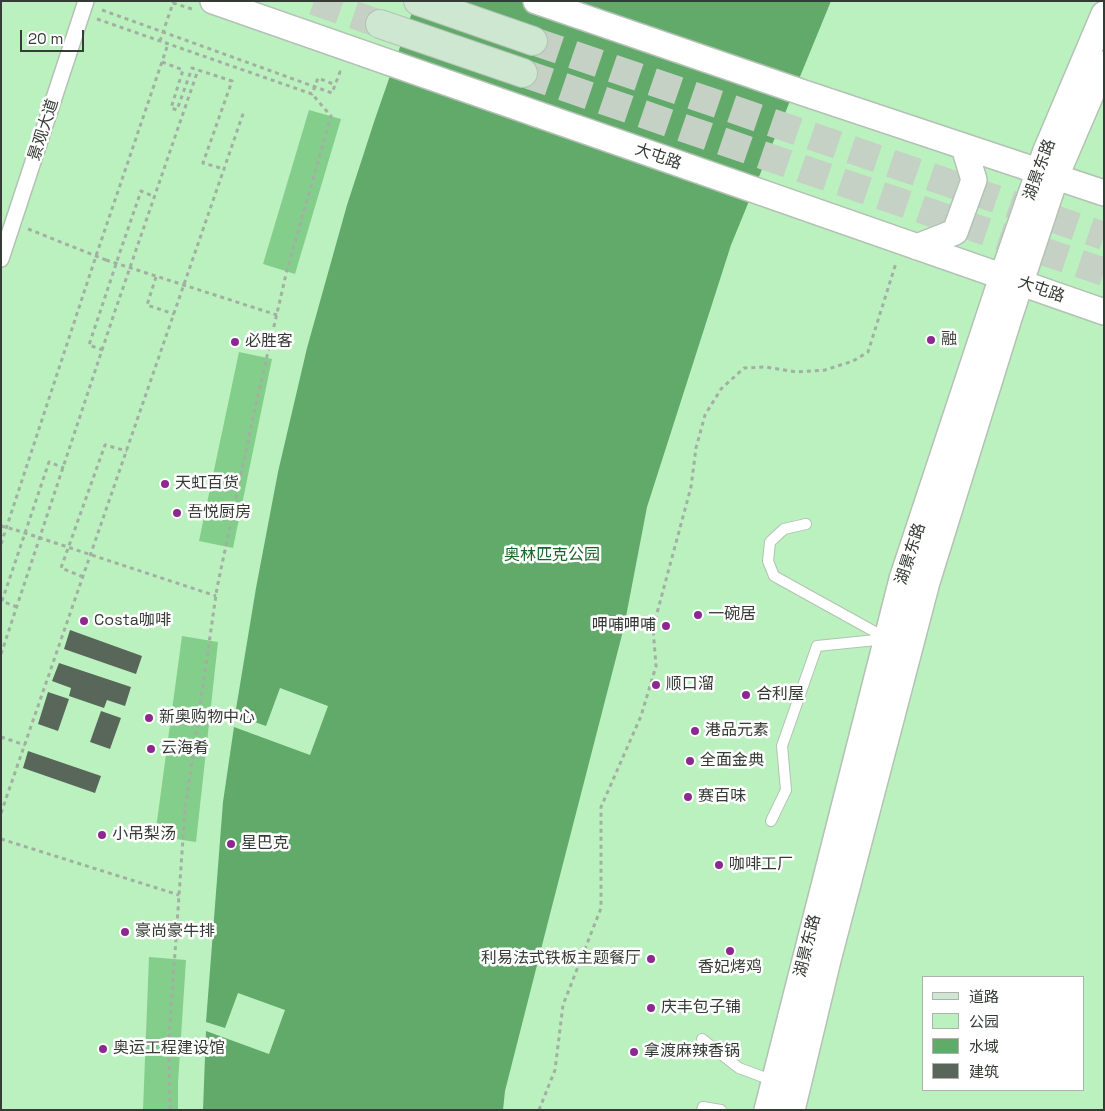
<!DOCTYPE html>
<html>
<head>
<meta charset="utf-8">
<style>
  body { margin:0 }
  #map { position:relative; width:1105px; height:1111px; overflow:hidden; background:#e8f7e8; font-family:"Space Grotesk","Noto Sans SC",sans-serif }
  canvas { display:block }
  .frame { position:absolute; inset:0; border:2px solid #353b35; pointer-events:none }
  .legend { position:absolute; left:922px; top:976px; width:162px; height:115px; box-sizing:border-box; background:#fff; border:1px solid #aeb1ae; margin:0; padding:6px 9px; list-style:none; font-size:15px; color:#353b35 }
  .legend li { display:flex; align-items:center; gap:10px; height:25px }
  .legend b { width:25px; border:1px solid #aeb1ae }
  .scale { position:absolute; left:20px; top:30px; width:64px; height:22px; box-sizing:border-box; border:2px solid #353b35; border-top:0; padding-left:6px; font-size:15px; line-height:18px; white-space:nowrap; color:#353b35; -webkit-text-stroke:4px #fff; paint-order:stroke }
</style>
</head>
<body>
<div id="map">
<canvas width="1105" height="1111"></canvas>
<div class="frame"></div>
<ul class="legend">
<li><b style="height:6px;background:#cde7d1"></b>道路</li>
<li><b style="height:14px;background:#baf1be"></b>公园</li>
<li><b style="height:14px;background:#61aa6a"></b>水域</li>
<li><b style="height:14px;background:#59665a"></b>建筑</li>
</ul>
<div class="scale">20 m</div>
</div>
<script>
const ctx = document.querySelector('canvas').getContext('2d');
ctx.lineJoin = 'round';
function paint(path, color) {
  ctx.fillStyle = color;
  ctx.fill(path, 'evenodd');
}
function shape(rows) {
  const path = new Path2D();
  for (const r of rows) {
    path.moveTo(r[0], r[1]);
    for (let i = 2; i < r.length; i += 2) path.lineTo(r[i], r[i + 1]);
  }
  return path;
}
function strokePath(path, color, width, dash) {
  ctx.strokeStyle = color;
  ctx.lineWidth = width;
  ctx.lineCap = dash ? 'butt' : 'round';
  ctx.setLineDash(dash || []);
  ctx.stroke(path);
}
function label(font, color, halo, rows, align = 'center') {
  ctx.font = font + ' "Space Grotesk","Noto Sans SC",sans-serif';
  ctx.lineWidth = 5;
  ctx.setLineDash([]);
  ctx.textBaseline = 'middle';
  ctx.strokeStyle = halo;
  ctx.fillStyle = color;
  for (const [text, x, y, turn = 0] of rows) {
    ctx.save();
    ctx.translate(x, y);
    ctx.rotate((+turn || 0) * Math.PI / 180);
    ctx.textAlign = isNaN(turn) ? turn : align;
    if (halo) ctx.strokeText(text, 0, 0);
    ctx.fillText(text, 0, 0);
    ctx.restore();
  }
}
const green = shape([
  [1,1,1104,1,1104,1110,1,1110],
  [924,977,1084,977,1084,1090,924,1090]
]);
const forest = shape([
  [309,110,341,119,295,274,263,264],
  [239,352,272,359,233,548,199,541],
  [182,636,218,642,196,842,155,836],
  [149,957,186,960,178,1083,178,1110,143,1110]
]);
const water = shape([
  [416,1,831,1,731,245,647,507,624,627,549,918,505,1091,503,1110,203,1110,206,1031,269,1054,285,1010,238,993,225,1028,206,1022,223,802,234,727,310,755,328,706,280,688,266,726,235,715,256,588,278,472,307,348,347,205,375,119]
]);
const building = shape([
  [70,630,142,656,136,674,64,649],
  [59,663,131,687,125,706,107,700,104,708,69,696,71,688,52,681],
  [48,692,69,699,58,731,38,724],
  [101,711,121,718,110,749,90,742],
  [28,751,101,776,95,793,23,768]
]);
const secondaryTunnel = shape([
  [314,1,380,24],
  [533,41,1104,236],
  [523,73,1104,272]
]);
const path = shape([
  [102,10,332,93,340,72,344,73],
  [97,19,312,94,318,78,336,85],
  [160,41,173,3,192,9],
  [162,62,183,70,171,108,177,110,192,68,232,81,203,163,224,169],
  [28,229,106,260],
  [156,277,147,305,174,314],
  [103,350,89,345,120,252,141,191,155,197],
  [1,526,16,530],
  [1,544,96,256,168,44],
  [83,577,61,568,105,445,127,451],
  [17,607,2,601,49,462,64,468],
  [1,654,114,314,198,70],
  [1,737,25,745],
  [1,813,244,111],
  [1,839,179,895],
  [170,1110,169,1038,185,810,217,588,255,408,287,270,331,116,312,94],
  [539,1110,555,1070,563,1005,601,908,601,807,641,716,656,666,653,628,691,487,696,448,705,415,721,389,744,368,765,367,797,372,825,370,853,361,868,352,896,263]
]);
const service = shape([
  [806,524,784,529,770,542,768,561,774,576,886,638],
  [771,821,786,790,782,746,817,646,886,639],
  [702,1039,739,1068,774,1081],
  [702,1110,703,1107,721,1110]
]);
const pedestrian = shape([
  [1,259,86,1]
]);
const tertiary = shape([
  [213,1,1104,312],
  [536,1,804,93,1104,193],
  [917,247,955,232,974,180,964,147],
  [767,1110,902,579,996,295,1045,153,1104,14],
  [792,1110,828,960,927,582,1009,318,1056,176,1104,64]
]);
const secondary = shape([
  [418,1,533,41],
  [380,24,523,73]
]);
const pathBridge = shape([
  [106,260,277,315],
  [16,530,216,596]
]);
const markers = [
  [931,340,5,"#8c288f"],
  [235,342,5,"#8c288f"],
  [165,484,5,"#8c288f"],
  [177,513,5,"#8c288f"],
  [698,615,5,"#8c288f"],
  [84,621,5,"#8c288f"],
  [666,626,5,"#8c288f"],
  [656,685,5,"#8c288f"],
  [746,695,5,"#8c288f"],
  [149,718,5,"#8c288f"],
  [695,731,5,"#8c288f"],
  [151,749,5,"#8c288f"],
  [690,761,5,"#8c288f"],
  [688,797,5,"#8c288f"],
  [102,835,5,"#8c288f"],
  [231,844,5,"#8c288f"],
  [719,865,5,"#8c288f"],
  [125,932,5,"#8c288f"],
  [730,951,5,"#8c288f"],
  [651,959,5,"#8c288f"],
  [651,1008,5,"#8c288f"],
  [103,1049,5,"#8c288f"],
  [634,1052,5,"#8c288f"]
];
const streetNames = [
  ["景观大道",44,130,-72],
  ["大屯路",658,157,19],
  ["湖景东路",1040,170,-70],
  ["大屯路",1041,290,19],
  ["湖景东路",911,554,-72],
  ["湖景东路",808,946,-76]
];
const poiNames = [
  ["融",941,340],
  ["必胜客",245,342],
  ["天虹百货",175,484],
  ["吾悦厨房",187,513],
  ["一碗居",708,615],
  ["Costa咖啡",94,621],
  ["呷哺呷哺",656,626,"right"],
  ["顺口溜",666,685],
  ["合利屋",756,695],
  ["新奥购物中心",159,718],
  ["港品元素",705,731],
  ["云海肴",161,749],
  ["全面金典",700,761],
  ["赛百味",698,797],
  ["小吊梨汤",112,835],
  ["星巴克",241,844],
  ["咖啡工厂",729,865],
  ["豪尚豪牛排",135,932],
  ["利易法式铁板主题餐厅",641,959,"right"],
  ["香妃烤鸡",730,968,"center"],
  ["庆丰包子铺",661,1008],
  ["奥运工程建设馆",113,1049],
  ["拿渡麻辣香锅",644,1052]
];
const parkNames = [
  ["奥林匹克公园",552,556]
];
paint(green, '#baf1be');
paint(forest, '#84ce8c');
paint(water, '#61aa6a');
paint(building, '#59665a');
strokePath(secondaryTunnel, '#c4d1c4', 28, [28, 14]);
strokePath(service, '#b3c2b4', 12);
strokePath(pedestrian, '#b3c2b4', 18);
strokePath(tertiary, '#b3c2b4', 28);
strokePath(secondary, '#b3c2b4', 30);
strokePath(path, '#a3afa3', 3, [4, 4]);
strokePath(service, '#fff', 10);
strokePath(pedestrian, '#fff', 15);
strokePath(tertiary, '#fff', 25);
strokePath(secondary, '#cde7d1', 28);
strokePath(pathBridge, '#a3afa3', 3, [4, 4]);
for (const [x, y, r, color] of markers) {
  const dot = new Path2D();
  dot.arc(x, y, r, 0, 2 * Math.PI);
  ctx.fillStyle = color;
  ctx.fill(dot);
  strokePath(dot, '#fff', 2);
}
label('16px', '#353b35', '#fff', streetNames);
label('16px', '#353b35', '#fff', poiNames, 'left');
label('16px', '#176528', '#fff', parkNames);
</script>
</body>
</html>
